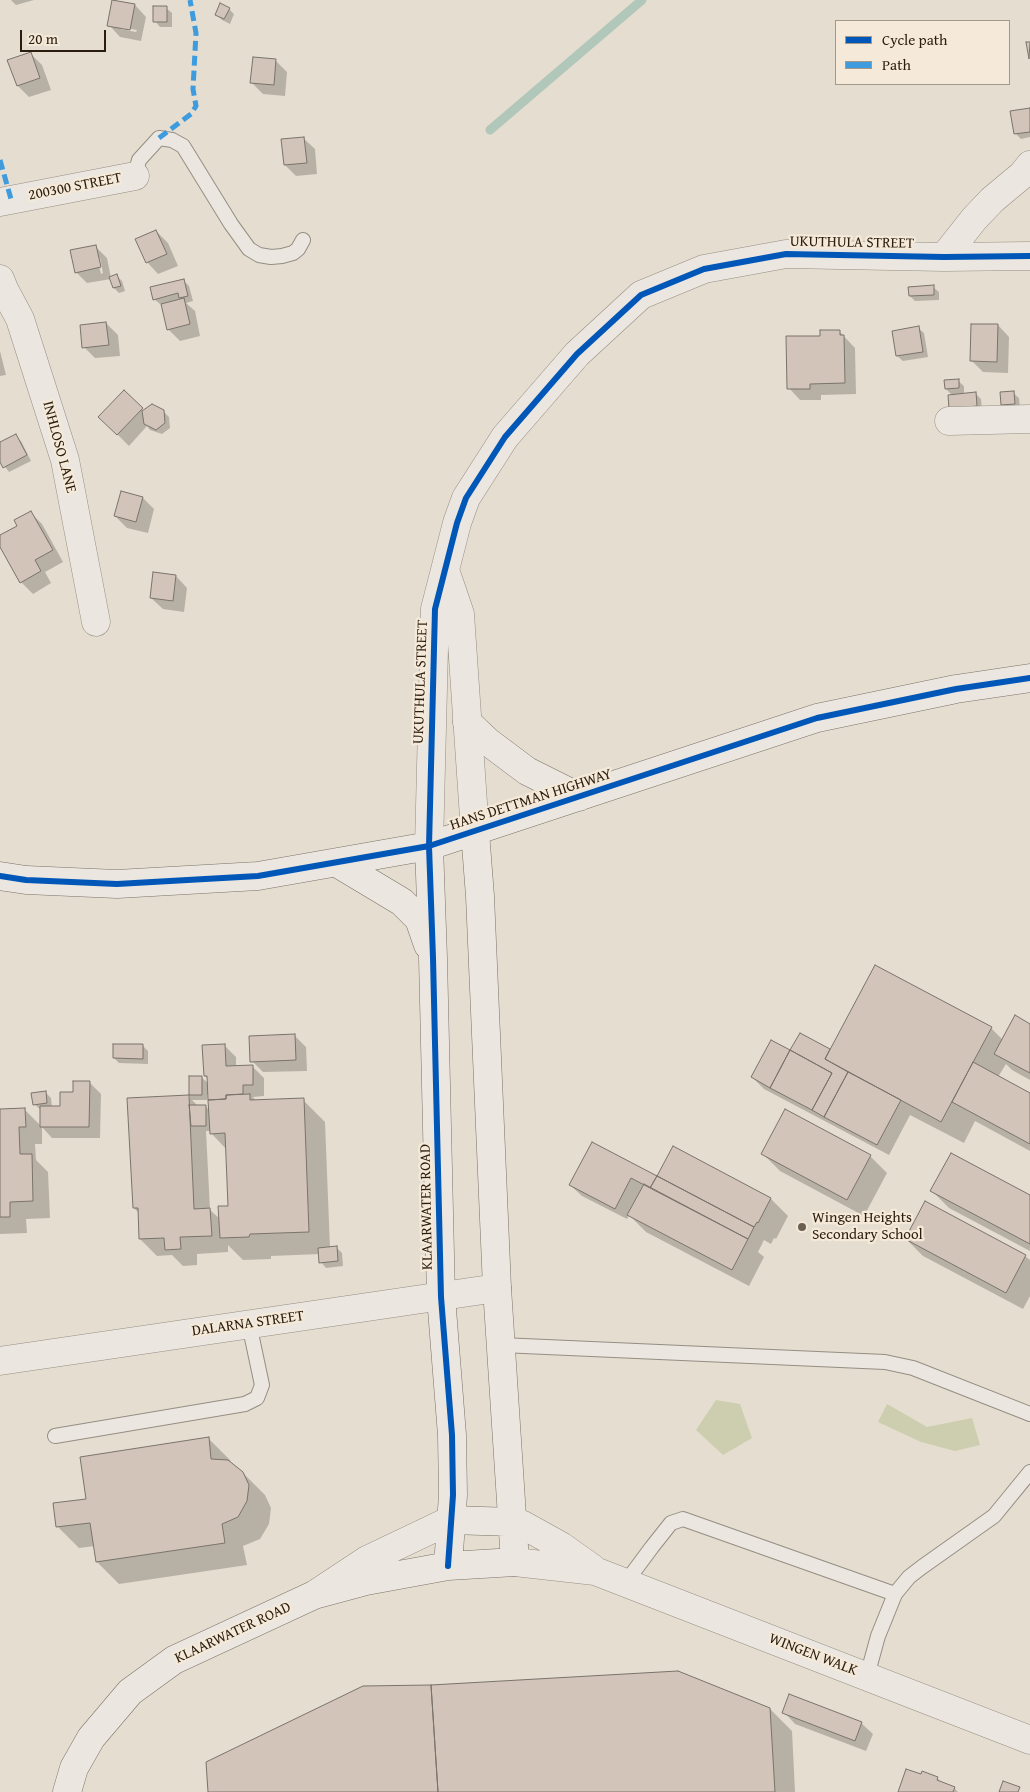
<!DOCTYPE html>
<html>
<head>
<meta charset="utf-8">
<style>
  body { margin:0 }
  #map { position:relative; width:1030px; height:1792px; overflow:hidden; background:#e5ddcf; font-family:"Gentium Book Plus",serif }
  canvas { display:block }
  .legend { position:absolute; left:835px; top:20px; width:175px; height:65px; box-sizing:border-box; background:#f5ead9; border:1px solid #a49888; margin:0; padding:6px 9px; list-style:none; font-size:15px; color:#2b1d0e }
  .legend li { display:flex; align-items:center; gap:10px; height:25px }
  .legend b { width:25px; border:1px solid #a49888 }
  .scale { position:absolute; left:20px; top:30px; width:86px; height:22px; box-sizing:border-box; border:2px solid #2b1d0e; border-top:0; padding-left:6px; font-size:15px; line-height:18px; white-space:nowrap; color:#2b1d0e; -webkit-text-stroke:4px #f5ead9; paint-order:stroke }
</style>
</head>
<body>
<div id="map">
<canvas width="1030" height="1792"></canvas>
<ul class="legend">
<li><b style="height:6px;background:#0057b8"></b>Cycle path</li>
<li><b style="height:6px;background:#3d9bde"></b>Path</li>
</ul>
<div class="scale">20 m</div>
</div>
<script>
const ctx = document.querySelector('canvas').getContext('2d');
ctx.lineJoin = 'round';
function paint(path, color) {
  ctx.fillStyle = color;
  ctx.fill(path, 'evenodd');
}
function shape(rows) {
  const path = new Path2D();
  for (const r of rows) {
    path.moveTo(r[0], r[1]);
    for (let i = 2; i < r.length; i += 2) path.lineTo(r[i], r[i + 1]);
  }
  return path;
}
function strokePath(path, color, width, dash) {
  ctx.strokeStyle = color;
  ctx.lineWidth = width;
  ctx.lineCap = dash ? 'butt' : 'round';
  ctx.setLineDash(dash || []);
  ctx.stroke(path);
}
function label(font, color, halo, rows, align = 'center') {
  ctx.font = font + ' "Gentium Book Plus",serif';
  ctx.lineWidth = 4.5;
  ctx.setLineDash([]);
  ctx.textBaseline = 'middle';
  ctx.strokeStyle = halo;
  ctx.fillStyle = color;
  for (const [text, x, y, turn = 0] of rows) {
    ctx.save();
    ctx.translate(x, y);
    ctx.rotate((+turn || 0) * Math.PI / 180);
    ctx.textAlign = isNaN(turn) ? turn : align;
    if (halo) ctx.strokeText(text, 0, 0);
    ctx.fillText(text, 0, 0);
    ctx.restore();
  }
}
const green = shape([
  [716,1400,740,1404,752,1438,723,1455,696,1430],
  [887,1404,927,1427,972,1418,980,1445,955,1451,921,1442,878,1422]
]);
const shadow = shape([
  [11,0,34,0,16,5],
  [135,5,146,17,141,41,120,37,109,25],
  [120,27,137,30,136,32,120,29],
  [166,8,172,13,172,27,160,27,155,21],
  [229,9,234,14,230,24,222,20,216,14],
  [31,54,42,65,51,90,29,97,18,86],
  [275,60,287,72,285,96,263,94,252,83],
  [1030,110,1030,137,1021,139,1015,133],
  [303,138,315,149,317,174,296,176,285,165],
  [156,231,168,243,178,266,158,274,147,262],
  [95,246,107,258,111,278,117,276,122,281,125,291,119,293,114,288,111,279,87,283,76,272],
  [97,258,100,258,103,273,101,274],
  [184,281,189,286,193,301,186,303,195,311,200,336,180,341,168,329,162,304,160,304,154,299],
  [933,287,939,292,939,300,915,301,910,296],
  [106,323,118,335,120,356,95,358,84,347],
  [998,325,1009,337,1008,373,983,372,972,361],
  [918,328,924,333,928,357,903,361,897,356],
  [839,331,855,348,856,394,821,395,821,400,800,400,789,388,822,337],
  [0,351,6,375,0,376],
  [958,381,964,386,964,394,975,393,981,399,982,412,956,414,953,396,946,389],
  [124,392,144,411,163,411,169,417,170,428,162,434,150,430,147,426,129,446,100,417],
  [1013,393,1019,398,1020,409,1008,410,1002,404],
  [15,436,21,441,31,461,9,472,0,460,0,444],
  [143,498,154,509,148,533,127,528,115,516],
  [31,513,42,524,63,562,45,572,51,583,33,594,21,582,0,545,0,537,19,526],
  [176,576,187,588,184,612,163,609,151,598],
  [1030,1025,1030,1080,1012,1070,1006,1064,998,1077,1030,1094,1030,1151,975,1121,964,1143,910,1115,889,1155,764,1089,752,1077,791,1052,800,1035,830,1051,991,1028,1003,1040],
  [294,1035,306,1047,307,1071,263,1072,252,1061],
  [142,1045,148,1051,148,1064,119,1063,114,1058],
  [224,1045,236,1057,236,1067,252,1066,264,1078,264,1096,253,1097,256,1101,303,1100,325,1122,330,1248,336,1247,342,1253,343,1266,326,1268,321,1262,320,1254,271,1256,271,1259,243,1260,228,1245,228,1252,197,1254,197,1265,183,1266,172,1255,157,1256,140,1239,139,1213,134,1208,128,1099,190,1097,190,1077,201,1077,209,1084,208,1079,205,1076],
  [207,1094,209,1094,210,1111,205,1106,198,1106,192,1100,207,1100],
  [206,1131,211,1131,211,1133,227,1150,229,1207,220,1219,210,1210],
  [89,1082,101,1094,100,1138,52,1138,42,1127,42,1144,35,1144,36,1160,48,1172,50,1218,26,1219,27,1233,0,1234,0,1110,24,1109,41,1126,41,1110,34,1104,45,1092,51,1098,52,1107,61,1107],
  [592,1143,657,1178,673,1148,771,1199,788,1216,776,1239,774,1238,771,1244,764,1240,758,1252,764,1257,749,1286,646,1232,629,1215,627,1219,582,1196,570,1185],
  [763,1154,870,1156,887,1173,864,1216,780,1171],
  [932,1191,1030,1196,1030,1251,949,1208],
  [906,1239,1025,1256,1030,1260,1030,1296,1023,1309,923,1256],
  [208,1438,230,1460,231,1464,242,1472,265,1495,271,1508,269,1524,260,1539,243,1546,247,1565,119,1584,97,1562,95,1546,79,1548,57,1526,88,1500],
  [770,1709,792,1731,795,1792,209,1792],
  [784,1712,861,1723,873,1734,866,1751,795,1724],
  [921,1776,937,1778,942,1783,954,1788,958,1792,899,1792]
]);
const stream = shape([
  [490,130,642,0]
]);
const building = shape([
  [112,0,135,4,130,30,107,26,112,0],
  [220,3,230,8,224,19,215,15,220,3],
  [153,6,167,6,167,22,153,22,153,6],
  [1026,42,1030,42,1029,59,1026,42],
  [31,52,40,78,17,86,7,60,31,52],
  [253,57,276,59,274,85,250,83,253,57],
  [1030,108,1030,132,1014,134,1010,111,1030,108],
  [304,137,307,163,284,165,281,139,304,137],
  [156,230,167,254,146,263,135,239,156,230],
  [96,245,101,267,75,273,70,250,96,245],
  [117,274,121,286,113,288,109,277,117,274],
  [184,279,188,296,179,298,178,293,153,300,150,287,184,279],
  [934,285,934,295,909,296,908,287,934,285],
  [184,298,190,324,167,330,161,304,184,298],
  [106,322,109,345,82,348,80,325,106,322],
  [971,324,998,324,997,362,970,361,971,324],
  [919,326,923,352,896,356,892,331,919,326],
  [820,330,840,330,840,335,844,335,845,383,810,384,810,389,787,389,786,336,820,336,820,330],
  [959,379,959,388,945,389,944,380,959,379],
  [124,390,143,408,117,435,98,417,124,390],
  [1014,391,1015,404,1001,405,1000,392,1014,391],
  [976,392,977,406,949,409,948,395,976,392],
  [152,404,164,410,165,423,156,430,144,424,142,411,152,404],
  [16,434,27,455,3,468,0,462,0,442,16,434],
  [121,491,143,497,136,522,114,516,121,491],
  [31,511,53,550,35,560,41,571,20,583,0,547,0,535,17,526,14,520,31,511],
  [153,572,176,575,173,601,150,598,153,572],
  [875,965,992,1027,941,1122,825,1059,875,965],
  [1015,1015,1030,1024,1030,1073,994,1054,1015,1015],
  [800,1033,830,1049,825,1059,848,1072,824,1117,812,1110,832,1073,790,1050,800,1033],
  [295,1034,296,1060,250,1062,249,1036,295,1034],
  [771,1040,790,1050,770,1088,751,1077,771,1040],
  [113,1044,143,1044,143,1059,113,1058,113,1044],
  [225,1044,226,1066,253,1065,253,1085,243,1085,243,1094,226,1095,226,1099,208,1100,207,1076,204,1076,202,1045,225,1044],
  [790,1050,832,1073,812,1110,770,1088,790,1050],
  [973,1062,1030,1093,1030,1144,952,1102,973,1062],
  [848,1072,901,1100,877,1145,824,1117,848,1072],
  [189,1076,202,1076,202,1095,189,1095,189,1076],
  [73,1081,90,1081,89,1127,40,1127,40,1106,60,1106,60,1092,73,1092,73,1081],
  [46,1091,47,1103,33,1105,31,1093,46,1091],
  [250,1094,250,1100,304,1098,309,1232,250,1234,249,1237,220,1238,218,1206,228,1206,225,1133,210,1134,208,1100,226,1099,226,1095,250,1094],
  [189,1095,194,1209,210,1208,212,1236,180,1237,181,1249,165,1250,164,1238,139,1239,138,1208,133,1208,127,1098,189,1095],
  [189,1105,206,1105,206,1126,191,1126,189,1105],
  [25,1108,26,1127,19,1127,20,1154,32,1154,33,1201,10,1202,10,1217,0,1217,0,1109,25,1108],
  [785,1109,871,1155,847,1200,761,1154,785,1109],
  [592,1142,657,1176,650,1188,631,1178,615,1209,569,1185,592,1142],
  [673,1146,771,1198,758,1223,757,1222,754,1227,657,1176,673,1146],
  [951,1153,1030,1195,1030,1244,930,1191,951,1153],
  [657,1176,754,1227,748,1239,650,1188,657,1176],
  [644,1184,748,1239,732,1270,627,1215,644,1184],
  [925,1201,1026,1255,1006,1293,905,1239,925,1201],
  [337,1246,338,1261,319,1263,318,1248,337,1246],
  [209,1437,211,1459,228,1460,243,1472,249,1485,247,1501,238,1517,222,1524,225,1543,96,1562,90,1523,56,1527,53,1503,86,1499,80,1457,209,1437],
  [678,1671,770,1708,775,1792,438,1792,431,1685,678,1671],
  [431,1685,438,1792,208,1792,206,1762,363,1686,431,1685],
  [789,1694,862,1722,855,1741,782,1713,789,1694],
  [906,1769,921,1774,922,1771,938,1777,937,1780,955,1787,953,1792,898,1792,906,1769],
  [1003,1781,1020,1787,1018,1792,999,1792,1003,1781]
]);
const lane = shape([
  [135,176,139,160,159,138,172,140,183,146,231,224,249,249,259,255,271,257,282,256,293,253,298,249,303,240],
  [501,1345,885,1362,913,1368,1030,1414],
  [55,1436,245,1404,257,1398,262,1385,249,1324],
  [626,1582,652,1547,671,1523,683,1519,895,1594],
  [867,1676,878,1636,895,1594,909,1577,922,1567,994,1516,1030,1472]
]);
const street = shape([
  [0,202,135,176],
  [944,257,974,219,992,200,1022,175,1030,165],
  [0,279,4,289,20,319,65,460,96,622],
  [949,421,1030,419],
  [445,570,460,614,475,832],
  [429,846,435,609,457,523,466,498,505,437,577,354,641,295,704,269,786,254,944,257,1030,256],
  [0,1361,497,1288],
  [513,1522,523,1525,561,1546,592,1568],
  [515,1562,595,1571,1030,1740]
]);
const secondary = shape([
  [467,722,487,741,527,771,579,797],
  [429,846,433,958,441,1297,452,1435,453,1495,448,1566],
  [337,863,402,902,419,919,428,945],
  [0,876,26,880,117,884,258,876,429,846,817,718,956,689,1030,678],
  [314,1595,366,1581,448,1566,515,1562,497,1288,480,896,475,832],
  [67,1792,74,1768,91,1738,130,1692,174,1660,314,1595,367,1560,451,1520,513,1522]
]);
const quiet = shape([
  [159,138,191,114,196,106,193,89,196,33,190,0],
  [0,160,11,199]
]);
const cycleway = shape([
  [0,876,26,880,117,884,258,876,429,846,817,718,956,689,1030,678],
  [448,1566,453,1495,452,1435,441,1297,433,958,429,846,435,609,457,523,466,498,505,437,577,354,641,295,704,269,786,254,944,257,1030,256]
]);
const markers = [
  [802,1227,5,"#6c6052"]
];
const streetNames = [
  ["200300 STREET",75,187,-11],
  ["UKUTHULA STREET",852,243,1],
  ["INHLOSO LANE",59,447,75],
  ["UKUTHULA STREET",421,682,-88],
  ["HANS DETTMAN HIGHWAY",531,800,-18],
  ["KLAARWATER ROAD",427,1207,-91],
  ["DALARNA STREET",248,1324,-8],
  ["KLAARWATER ROAD",233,1633,-25],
  ["WINGEN WALK",813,1655,21]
];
const poiNames = [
  ["Wingen Heights",812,1218],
  ["Secondary School",812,1235]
];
paint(green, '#cdceaf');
paint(shadow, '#0003');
strokePath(stream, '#b0c7ba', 9);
paint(building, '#d3c4ba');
strokePath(building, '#7a736a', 1);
strokePath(lane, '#948e84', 16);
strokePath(street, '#948e84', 29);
strokePath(secondary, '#7a736a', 29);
strokePath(lane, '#ebe6df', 14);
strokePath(street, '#ebe6df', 28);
strokePath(secondary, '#ebe6df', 28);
strokePath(quiet, '#3d9bde', 5, [10, 5]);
strokePath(cycleway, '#0057b8', 6);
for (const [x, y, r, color] of markers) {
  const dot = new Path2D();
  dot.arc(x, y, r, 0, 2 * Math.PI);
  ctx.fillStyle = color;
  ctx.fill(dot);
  strokePath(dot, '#f5ead9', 2);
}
label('15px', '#2b1d0e', '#f5ead9', streetNames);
label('15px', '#2b1d0e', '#f5ead9', poiNames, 'left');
</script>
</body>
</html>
